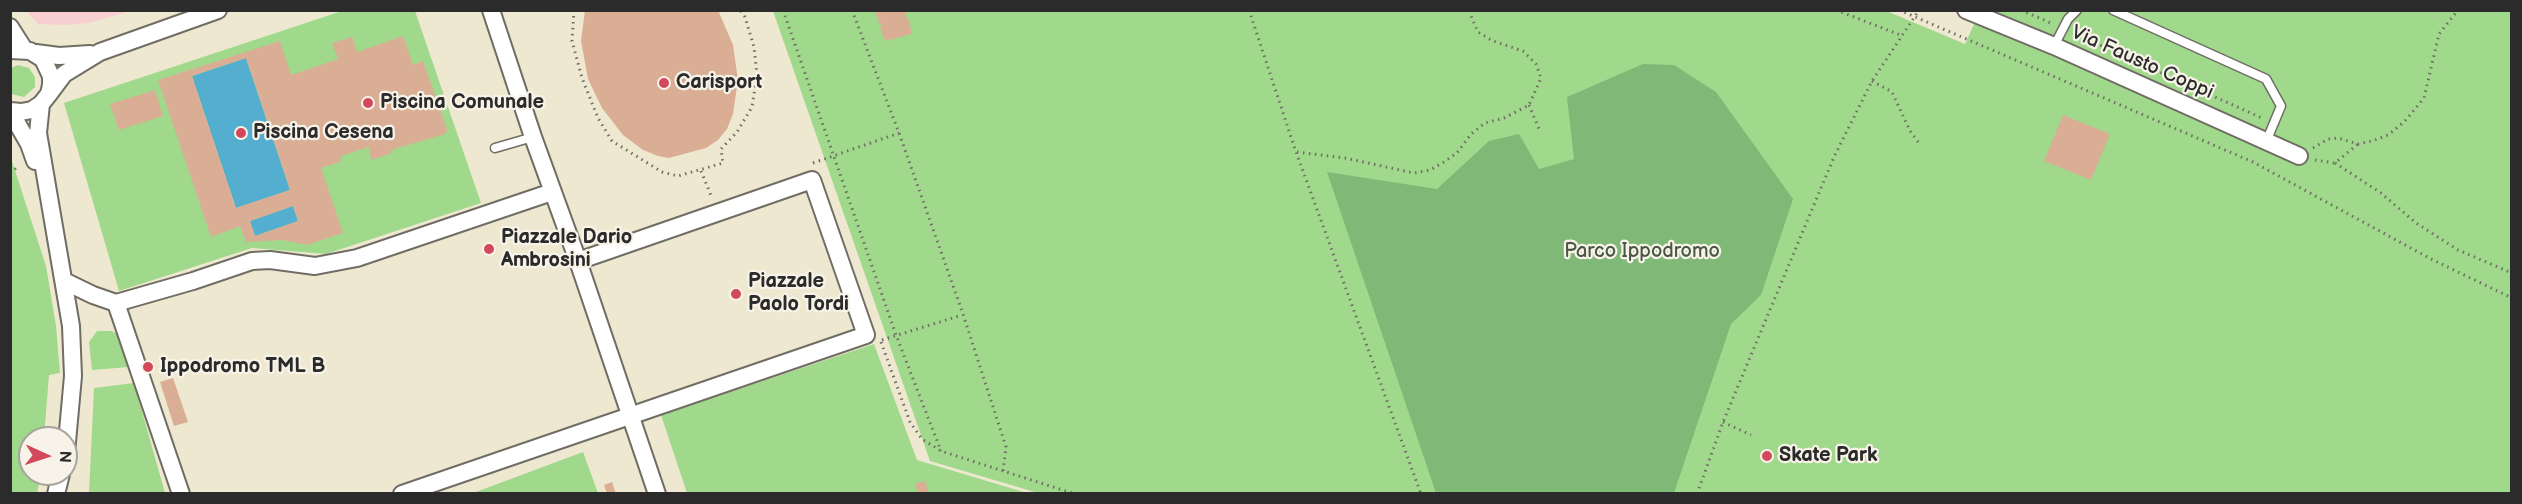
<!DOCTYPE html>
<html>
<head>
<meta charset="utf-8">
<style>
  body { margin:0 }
  #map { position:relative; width:2522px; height:504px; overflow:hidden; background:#efe8d0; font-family:"Balsamiq Sans",sans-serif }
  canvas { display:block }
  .frame { position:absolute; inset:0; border:12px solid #2b2b2b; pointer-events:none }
  .north { position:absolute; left:18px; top:426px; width:60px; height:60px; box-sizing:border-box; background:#f7f3e8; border:2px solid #a5a39c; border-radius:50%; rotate:93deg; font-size:16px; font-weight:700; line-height:24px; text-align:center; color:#2b2b2b }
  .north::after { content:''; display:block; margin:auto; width:21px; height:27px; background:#d1495b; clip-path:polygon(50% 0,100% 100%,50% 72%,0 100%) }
</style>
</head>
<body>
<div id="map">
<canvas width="2522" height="504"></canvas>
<div class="frame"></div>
<div class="north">N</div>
</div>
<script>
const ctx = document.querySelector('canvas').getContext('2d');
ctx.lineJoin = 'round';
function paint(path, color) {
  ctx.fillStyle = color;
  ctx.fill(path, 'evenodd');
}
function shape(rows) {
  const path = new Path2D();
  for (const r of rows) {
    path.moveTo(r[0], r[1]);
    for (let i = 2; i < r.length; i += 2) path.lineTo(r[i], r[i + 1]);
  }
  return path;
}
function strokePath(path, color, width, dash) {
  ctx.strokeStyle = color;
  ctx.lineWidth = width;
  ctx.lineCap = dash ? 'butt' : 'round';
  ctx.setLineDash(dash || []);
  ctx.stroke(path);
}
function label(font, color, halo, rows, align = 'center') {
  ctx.font = font + ' "Balsamiq Sans",sans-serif';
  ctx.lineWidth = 4.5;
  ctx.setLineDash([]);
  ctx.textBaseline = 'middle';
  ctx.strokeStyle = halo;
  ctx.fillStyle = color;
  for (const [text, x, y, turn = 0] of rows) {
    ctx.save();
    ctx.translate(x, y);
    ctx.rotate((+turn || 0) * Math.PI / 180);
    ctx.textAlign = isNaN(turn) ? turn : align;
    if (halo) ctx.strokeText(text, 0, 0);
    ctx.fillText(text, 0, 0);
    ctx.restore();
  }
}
const built = shape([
  [26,11,130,11,89,23,65,25,38,24]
]);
const green = shape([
  [1884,10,1965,44,1980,11,2511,11,2511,493,1038,493,930,461,773,11],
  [342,11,415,11,481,203,326,254,252,248,119,291,64,103],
  [18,65,29,68,35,77,35,87,24,97,11,94,11,68],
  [11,158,46,266,56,326,60,373,49,375,44,438,30,438,30,474,41,474,37,493,11,493],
  [97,331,111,331,119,335,129,367,92,370,89,342],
  [874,344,917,460,1027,493,687,493,661,415],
  [134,383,165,493,89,493,94,388],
  [583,452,598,493,473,493]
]);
const forest = shape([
  [1643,64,1674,65,1716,92,1793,199,1761,295,1731,324,1674,493,1436,493,1327,172,1437,189,1489,141,1519,134,1539,169,1574,159,1567,97]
]);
const water = shape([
  [246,58,290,190,236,208,192,76],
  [293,206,298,221,255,236,250,221]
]);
const building = shape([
  [585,10,718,10,733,45,738,80,733,114,727,129,718,140,706,148,669,158,658,156,643,150,623,135,602,108,588,79,581,41],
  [875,10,906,10,907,14,904,15,908,18,912,34,885,41,880,28,882,23,879,24],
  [403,36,413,65,423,61,447,130,445,134,391,150,392,153,371,160,369,147,341,156,340,162,321,168,343,233,307,245,282,240,246,242,240,226,211,237,158,80,280,41,291,75,338,59,332,43,352,37,357,52],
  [246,58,290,190,236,208,192,76],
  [293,206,298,221,255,236,250,221],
  [155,90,163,116,119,130,110,104],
  [2063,115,2110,134,2091,180,2044,161],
  [173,378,188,422,174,426,160,382],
  [925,481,929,494,918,494,915,484],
  [612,482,616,494,607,494,604,485]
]);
const path = shape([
  [574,10,572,41,582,78,598,118,612,141,662,172,678,176,723,163,721,149,737,132,752,107,757,75,754,47,745,17,740,10],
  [783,10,896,335,941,451],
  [852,10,899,133,963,314,1006,447,1003,471],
  [1249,10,1296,152,1421,494],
  [1836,10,1903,36],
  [1899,10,2253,162,2431,259,2512,298],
  [2021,10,2053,24],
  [2073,33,2264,119],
  [1872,81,1892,92,1910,131,1919,143],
  [1529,105,1539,129],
  [2313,148,2328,139,2338,138,2358,144,2372,141,2388,135,2405,121,2424,98,2439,34,2458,10],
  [1297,152,1345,158,1414,173,1430,170,1444,162,1457,153,1471,134,1485,123,1504,118,1529,105,1541,78,1536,64,1523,51,1493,41,1478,32,1471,16,1471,10],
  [2315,160,2335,163,2358,144],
  [813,163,899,133],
  [2335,163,2381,193,2416,223,2458,250,2512,273],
  [701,171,712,198],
  [10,173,19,166],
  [882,340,962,315],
  [881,342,910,422,922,439,941,451,1075,494],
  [1723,422,1751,435],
  [1697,494,1723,422,1834,157,1872,81,1919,10]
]);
const service = shape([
  [2113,10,2266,79,2281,106,2266,142],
  [2054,46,2068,19,2077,10],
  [495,148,533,137]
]);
const minor = shape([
  [491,10,533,137,578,261,657,494],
  [1966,10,2054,46,2299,156],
  [10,27,24,49],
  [10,50,30,51,43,59,51,76,51,85,49,94,41,104,32,110,21,112,10,111],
  [36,53,59,56,90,54],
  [49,94,64,74,100,52,218,10],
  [41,104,38,133,71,326,73,376,66,453],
  [10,111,29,144,35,161],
  [64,281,93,295,116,303,181,494],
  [116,303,193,281,252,261,270,260,315,266,357,258,552,192],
  [56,494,61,474],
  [402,494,866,335,812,180,578,261]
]);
const markers = [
  [664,83,6,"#d1495b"],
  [368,103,6,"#d1495b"],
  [241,133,6,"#d1495b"],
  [489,249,6,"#d1495b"],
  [736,294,6,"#d1495b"],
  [148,367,6,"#d1495b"],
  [1767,456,6,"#d1495b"]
];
const streetNames = [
  ["Via Fausto Coppi",2142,63,24]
];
const poiNames = [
  ["Carisport",676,83],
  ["Piscina Comunale",380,103],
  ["Piscina Cesena",253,133],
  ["Piazzale Dario",501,238],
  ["Ambrosini",501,261],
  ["Piazzale",748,282],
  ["Paolo Tordi",748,305],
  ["Ippodromo TML B",160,367],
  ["Skate Park",1779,456]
];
const parkNames = [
  ["Parco Ippodromo",1642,252]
];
paint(built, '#f7cfd0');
paint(green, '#a0d98b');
paint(forest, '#80b977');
paint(water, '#53aed0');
paint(building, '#d9ae94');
strokePath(service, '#706d65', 11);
strokePath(minor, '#706d65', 20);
strokePath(path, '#706d65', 3, [1.5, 4.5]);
strokePath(service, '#fff', 8);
strokePath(minor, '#fff', 16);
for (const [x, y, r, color] of markers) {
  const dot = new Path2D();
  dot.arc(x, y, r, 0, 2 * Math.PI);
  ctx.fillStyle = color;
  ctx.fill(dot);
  strokePath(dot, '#f7f3e8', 2);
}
label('20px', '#2b2b2b', '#f7f3e8', streetNames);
label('bold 20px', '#2b2b2b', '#f7f3e8', poiNames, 'left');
label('20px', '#485643', '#f7f3e8', parkNames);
</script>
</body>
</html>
